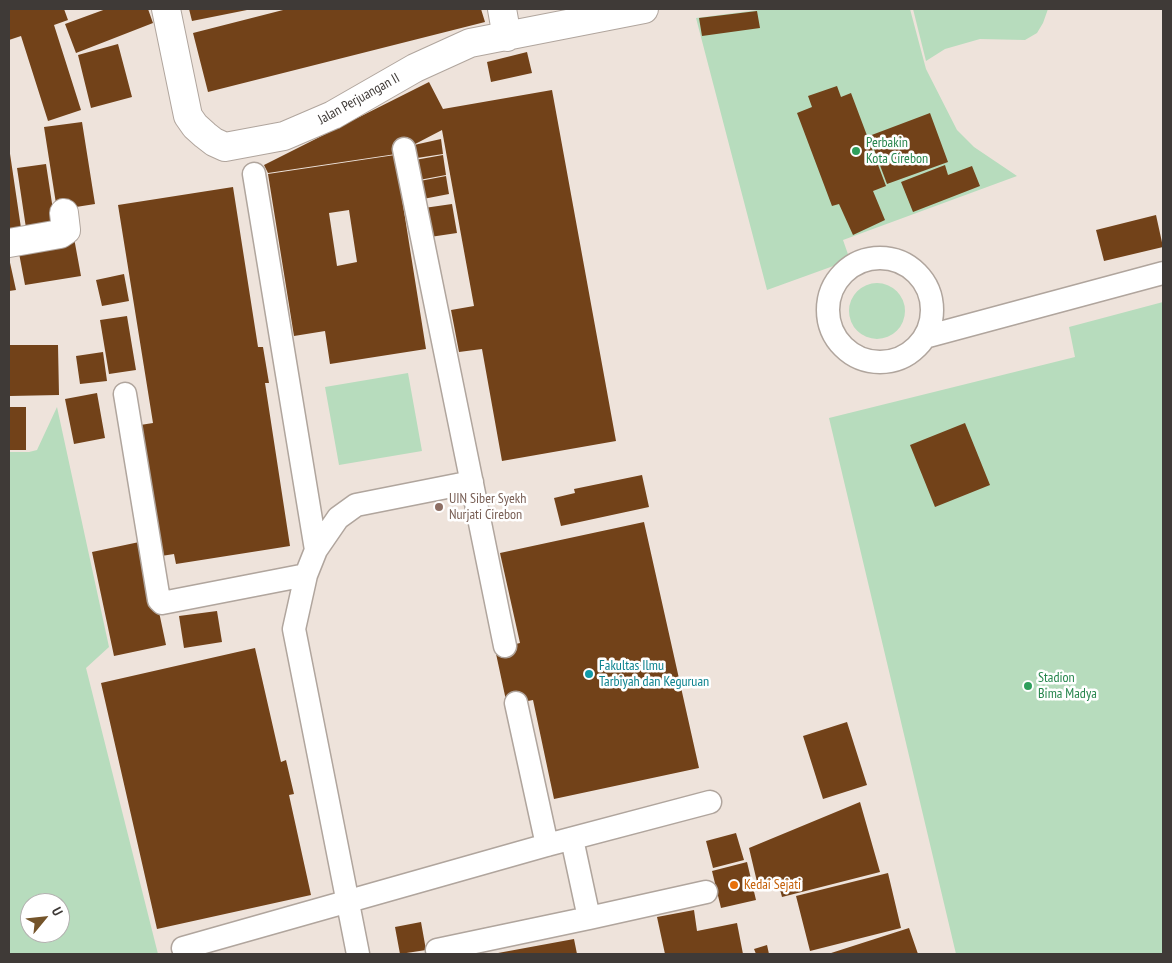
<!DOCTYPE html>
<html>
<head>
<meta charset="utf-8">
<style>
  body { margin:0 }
  #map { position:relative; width:1172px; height:963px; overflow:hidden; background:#eee3db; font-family:"PT Sans Narrow",sans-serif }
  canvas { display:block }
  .frame { position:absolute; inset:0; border:10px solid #3f3a37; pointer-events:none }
  .north { position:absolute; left:20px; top:893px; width:50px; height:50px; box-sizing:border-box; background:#fff; border:1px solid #b2b0af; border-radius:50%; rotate:62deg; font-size:14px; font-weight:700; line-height:20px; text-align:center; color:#3f3a37 }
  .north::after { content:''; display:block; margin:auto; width:18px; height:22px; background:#74542a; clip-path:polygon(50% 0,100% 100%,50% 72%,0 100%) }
</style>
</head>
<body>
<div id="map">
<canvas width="1172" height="963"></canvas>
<div class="frame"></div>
<div class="north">U</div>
</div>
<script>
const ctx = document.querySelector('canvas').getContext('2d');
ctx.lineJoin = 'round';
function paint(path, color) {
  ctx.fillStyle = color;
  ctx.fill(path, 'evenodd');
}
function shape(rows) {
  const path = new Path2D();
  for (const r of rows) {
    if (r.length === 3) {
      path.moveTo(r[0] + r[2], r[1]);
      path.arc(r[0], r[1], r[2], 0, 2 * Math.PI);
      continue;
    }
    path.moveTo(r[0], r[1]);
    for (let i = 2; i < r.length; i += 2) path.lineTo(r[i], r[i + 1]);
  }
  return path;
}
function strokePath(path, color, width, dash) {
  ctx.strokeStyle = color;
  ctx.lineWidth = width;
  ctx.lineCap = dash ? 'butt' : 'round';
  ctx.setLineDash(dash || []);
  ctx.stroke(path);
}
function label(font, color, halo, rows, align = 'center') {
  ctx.font = font + ' "PT Sans Narrow",sans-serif';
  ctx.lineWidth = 5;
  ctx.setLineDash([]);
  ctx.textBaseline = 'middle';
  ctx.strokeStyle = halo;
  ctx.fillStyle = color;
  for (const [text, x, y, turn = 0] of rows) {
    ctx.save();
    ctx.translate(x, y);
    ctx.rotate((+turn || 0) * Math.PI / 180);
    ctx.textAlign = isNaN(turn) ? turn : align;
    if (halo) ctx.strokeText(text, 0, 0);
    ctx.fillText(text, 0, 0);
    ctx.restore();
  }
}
const green = shape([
  [766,9,910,9,926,69,957,130,974,147,1017,176,843,240,850,260,767,290,696,18],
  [913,9,1048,9,1043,23,1037,33,1025,40,980,39,945,49,926,61],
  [877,311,28],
  [1163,302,1163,954,956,954,829,418,1075,357,1069,327],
  [408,373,422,451,339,465,325,387],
  [57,407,109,647,86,668,158,954,9,954,9,452,29,452,37,450],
  [30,903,60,903,60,933,30,933]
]);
const building = shape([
  [9,9,64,9,68,20,54,25,81,110,48,121,21,36,9,40],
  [106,9,148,9,153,23,76,53,65,24],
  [189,9,246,9,247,10,192,21],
  [287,9,481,9,485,22,208,92,193,33],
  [757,11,760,28,702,36,699,18],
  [118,44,132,97,91,108,78,55],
  [527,52,532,73,491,82,487,62],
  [429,82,443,109,552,90,616,441,502,461,482,349,459,352,451,310,474,306,442,130,396,154,268,173,264,165],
  [837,86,841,97,851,93,886,186,873,191,885,220,853,235,839,204,832,206,797,113,812,107,808,96],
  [930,113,948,162,887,184,869,136],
  [82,122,95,204,57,210,44,127],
  [441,139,443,154,417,158,414,145],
  [9,147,21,228,9,230],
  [395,155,426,349,330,364,325,331,294,336,268,174],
  [349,210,357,262,337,266,329,213],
  [443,155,446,175,419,180,415,160],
  [46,164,55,223,26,228,17,168],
  [945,165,948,175,972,166,980,186,913,212,901,182],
  [446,176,449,194,423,199,420,181],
  [233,187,258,347,263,347,269,383,265,383,290,546,176,564,174,554,155,557,134,426,153,423,118,205],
  [452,204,457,233,430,237,424,208],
  [1156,215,1163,247,1104,261,1096,230],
  [74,238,81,276,25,285,18,248],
  [9,258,16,290,9,291],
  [124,274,129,301,102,306,96,280],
  [127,316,136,370,109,374,100,320],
  [9,345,58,345,59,395,10,396],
  [103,352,107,381,80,384,76,356],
  [97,393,105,438,74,444,65,399],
  [9,407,26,407,26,450,9,450],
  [965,423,990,485,935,507,910,445],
  [642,475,649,507,561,526,554,498,575,493,574,489],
  [644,522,699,768,554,799,533,700,507,705,495,649,520,643,500,553],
  [144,541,166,645,114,656,92,552],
  [217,611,222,642,184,648,179,616],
  [255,648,281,762,286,760,294,794,289,795,311,895,157,929,101,683],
  [847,722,867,785,823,799,803,736],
  [860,802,880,872,782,897,778,882,758,886,749,848],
  [736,833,744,860,713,868,706,841],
  [747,862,756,900,721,908,712,871],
  [888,873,901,928,810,951,796,896],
  [694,910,697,931,737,923,743,954,665,954,657,917],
  [421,922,426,950,400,954,395,927],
  [909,928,918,954,828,954],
  [574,939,577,954,498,954,498,953],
  [767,945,769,954,756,954,754,949]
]);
const service = shape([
  [404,149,505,646],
  [254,174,316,550],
  [880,310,52],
  [925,337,1163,273],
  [125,394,159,600,162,603,306,575],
  [516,703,547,845],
  [589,918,706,892],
  [183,948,547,845,710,802],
  [437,950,589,918,572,839],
  [358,954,294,629,306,575,316,550,338,518,356,505,472,482]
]);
const minor = shape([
  [166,9,188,116,195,126,205,135,214,142,225,147,284,136,333,115,415,68,470,43,644,9],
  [502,9,507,37],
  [9,243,60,234,66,230,64,213]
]);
const markers = [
  [856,151,5,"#2e9e5b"],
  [439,507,5,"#8d6e63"],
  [589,674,5,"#0f9aa8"],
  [1028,686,5,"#2e9e5b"],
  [734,885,5,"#e8710a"]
];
const streetNames = [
  ["Jalan Perjuangan II",359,99,-29]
];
const leisureNames = [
  ["Perbakin",866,143],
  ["Kota Cirebon",866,159],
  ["Stadion",1038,678],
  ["Bima Madya",1038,694]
];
const educationNames = [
  ["UIN Siber Syekh",449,499],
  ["Nurjati Cirebon",449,515]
];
const cultureNames = [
  ["Fakultas Ilmu",599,666],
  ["Tarbiyah dan Keguruan",599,682]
];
const foodNames = [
  ["Kedai Sejati",744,885]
];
paint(green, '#b7dcbd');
paint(building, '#724219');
strokePath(service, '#b0a59d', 25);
strokePath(minor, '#b0a59d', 30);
strokePath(service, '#fff', 22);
strokePath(minor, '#fff', 28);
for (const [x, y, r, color] of markers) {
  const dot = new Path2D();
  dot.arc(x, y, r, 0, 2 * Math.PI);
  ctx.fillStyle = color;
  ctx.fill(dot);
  strokePath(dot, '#fff', 2);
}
label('14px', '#3f3a37', '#fff', streetNames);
label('14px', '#27864d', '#fff', leisureNames, 'left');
label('14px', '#785e54', '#fff', educationNames, 'left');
label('14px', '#0d838f', '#fff', cultureNames, 'left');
label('14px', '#c56008', '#fff', foodNames, 'left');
</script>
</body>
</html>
